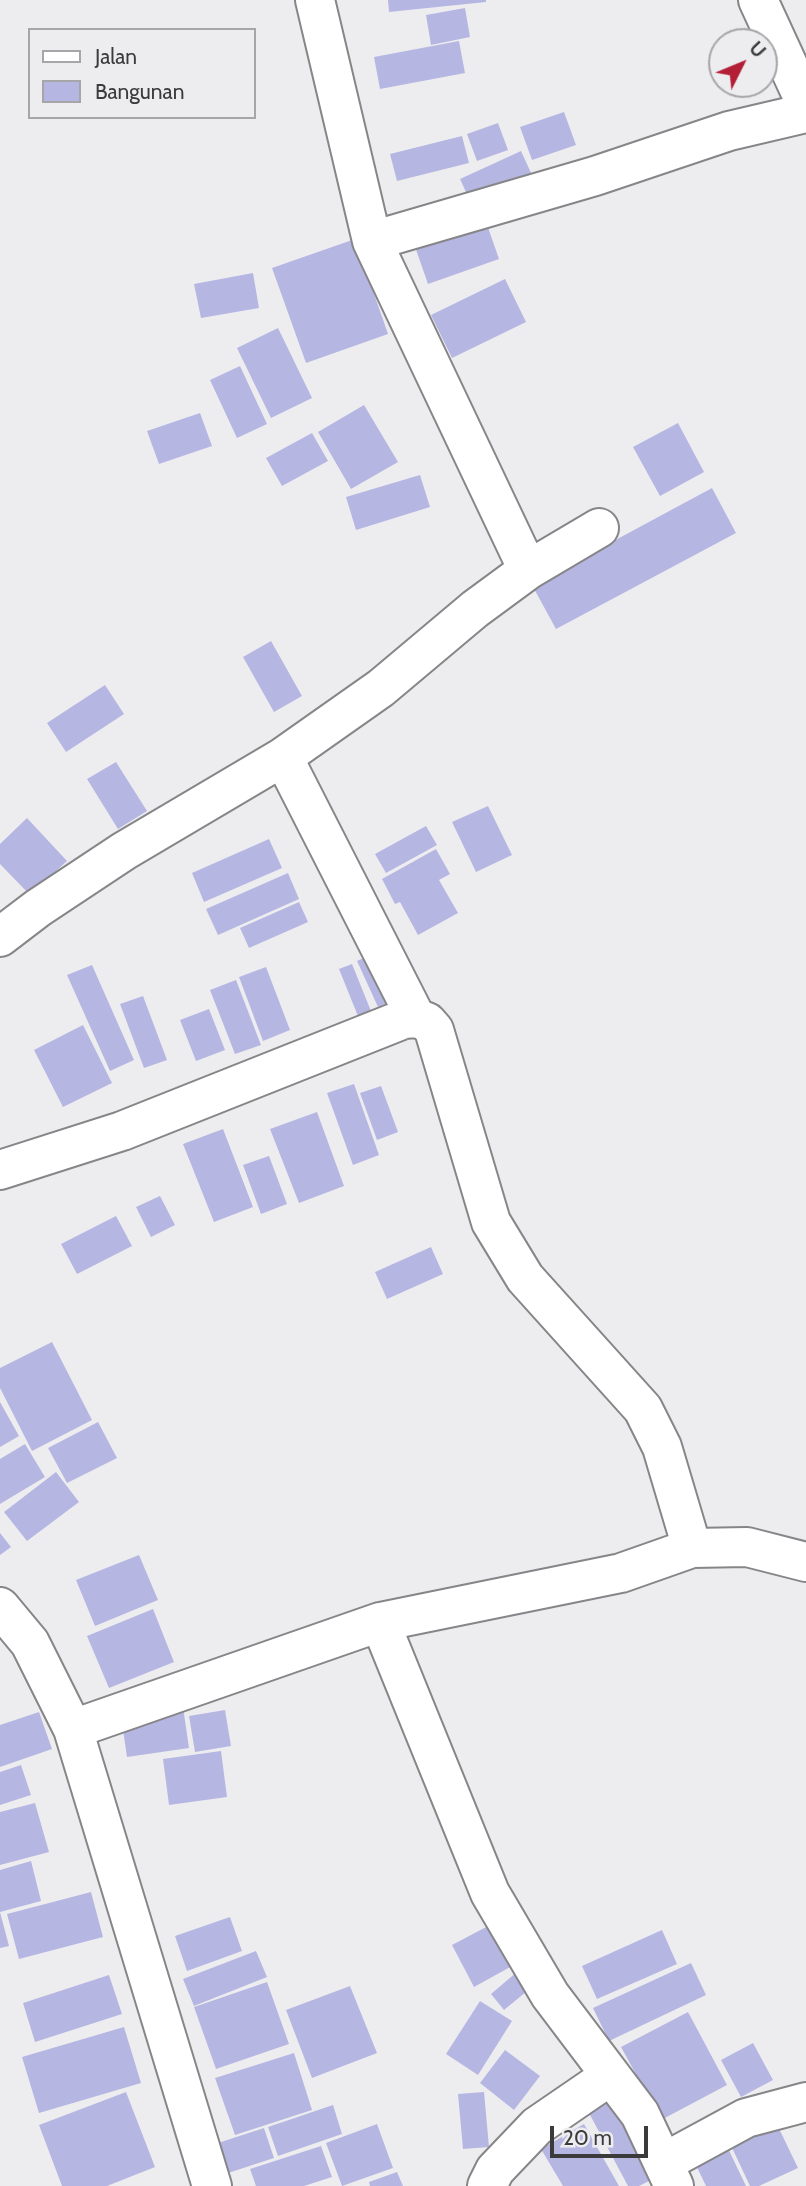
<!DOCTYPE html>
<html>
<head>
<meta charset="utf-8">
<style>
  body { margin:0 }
  #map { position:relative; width:806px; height:2186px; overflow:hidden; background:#ededf0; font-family:Cabin,sans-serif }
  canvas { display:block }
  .legend { position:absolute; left:28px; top:28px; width:228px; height:91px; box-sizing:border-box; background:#ededf0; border:2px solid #a6a6a8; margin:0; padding:9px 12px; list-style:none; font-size:21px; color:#3b3b3c }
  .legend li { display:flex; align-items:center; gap:14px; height:35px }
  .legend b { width:35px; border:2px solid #a6a6a8 }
  .north { position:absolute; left:708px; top:28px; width:70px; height:70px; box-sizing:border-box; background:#ededf0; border:2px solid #a6a6a8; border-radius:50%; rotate:47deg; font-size:19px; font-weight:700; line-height:28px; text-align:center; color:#3b3b3c }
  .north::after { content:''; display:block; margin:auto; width:24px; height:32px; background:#b32036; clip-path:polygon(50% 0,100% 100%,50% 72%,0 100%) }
  .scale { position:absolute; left:550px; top:2126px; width:98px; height:32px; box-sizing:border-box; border:4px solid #3b3b3c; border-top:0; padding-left:9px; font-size:21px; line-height:24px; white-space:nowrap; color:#3b3b3c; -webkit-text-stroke:5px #ededf0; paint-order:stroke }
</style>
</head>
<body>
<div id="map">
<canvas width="806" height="2186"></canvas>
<ul class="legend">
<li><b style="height:9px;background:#fff"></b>Jalan</li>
<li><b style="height:19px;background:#b6b6e3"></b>Bangunan</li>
</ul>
<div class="north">U</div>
<div class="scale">20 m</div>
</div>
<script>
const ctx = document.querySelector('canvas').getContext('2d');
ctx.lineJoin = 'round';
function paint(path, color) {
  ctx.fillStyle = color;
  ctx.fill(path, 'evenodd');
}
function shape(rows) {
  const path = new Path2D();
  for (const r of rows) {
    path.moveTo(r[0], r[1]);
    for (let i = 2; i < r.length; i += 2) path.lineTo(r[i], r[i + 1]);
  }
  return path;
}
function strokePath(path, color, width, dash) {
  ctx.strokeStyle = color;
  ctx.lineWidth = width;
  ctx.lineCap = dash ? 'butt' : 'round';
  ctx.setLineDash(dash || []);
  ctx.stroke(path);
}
const building = shape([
  [388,0,486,0,486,2,389,12],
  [465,8,470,37,431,45,426,15],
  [459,41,465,73,380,89,374,57],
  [564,112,576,145,532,160,520,127],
  [498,123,508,150,477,161,467,134],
  [462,136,469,163,397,181,390,154],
  [521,151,532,175,471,203,460,179],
  [484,216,499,259,428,284,413,241],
  [355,239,388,334,306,363,272,268],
  [253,273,259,308,201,318,194,284],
  [505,279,526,322,452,358,431,315],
  [278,328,312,398,271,418,237,348],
  [240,366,267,424,237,438,210,380],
  [364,405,398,462,351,489,318,432],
  [200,413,212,446,159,464,147,431],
  [678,423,704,472,660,496,633,447],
  [312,433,328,461,282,486,266,458],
  [420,475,430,507,356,530,346,497],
  [712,488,736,533,556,629,532,585],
  [271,641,302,696,274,712,243,657],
  [105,685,124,714,66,752,47,723],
  [116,762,147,811,118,829,87,779],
  [488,806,512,855,476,872,452,822],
  [27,818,67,861,30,895,0,864,0,844],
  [426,826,437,845,386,873,375,854],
  [269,839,282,868,204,902,192,873],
  [436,849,450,874,439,880,458,913,418,935,400,902,395,904,382,879],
  [288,873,299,899,218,935,206,909],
  [299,902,308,922,249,948,240,928],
  [379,951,400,997,378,1007,357,961],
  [352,964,377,1026,364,1031,339,969],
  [92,965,134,1060,110,1071,67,975],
  [266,967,290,1030,263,1041,239,977],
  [236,980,261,1045,235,1054,210,990],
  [143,996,167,1060,144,1068,120,1004],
  [209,1009,225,1050,196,1061,180,1020],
  [83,1025,112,1083,63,1107,34,1050],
  [354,1084,379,1155,353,1165,327,1093],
  [381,1086,398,1132,377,1140,360,1093],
  [317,1112,344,1186,299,1203,270,1129],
  [223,1129,253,1207,214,1222,183,1144],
  [269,1156,287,1204,261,1214,243,1165],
  [160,1196,175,1225,151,1237,136,1207],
  [116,1216,132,1246,77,1274,61,1244],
  [431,1247,443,1274,387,1299,375,1272],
  [52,1342,92,1420,32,1451,0,1388,0,1368],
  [0,1402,19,1436,0,1447],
  [98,1422,117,1458,67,1483,48,1448],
  [25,1444,45,1477,0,1504,0,1459],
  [56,1472,79,1502,27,1541,4,1512],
  [0,1533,11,1547,0,1555],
  [139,1555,158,1600,95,1626,76,1580],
  [153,1609,174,1662,109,1688,87,1636],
  [183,1707,189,1748,127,1757,121,1716],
  [225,1710,231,1746,195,1752,189,1716],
  [39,1712,52,1749,0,1767,0,1725],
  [221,1751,227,1797,169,1805,163,1759],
  [21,1765,31,1795,0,1805,0,1772],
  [35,1803,49,1852,0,1865,0,1812],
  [31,1861,41,1901,0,1912,0,1870],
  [91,1892,103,1937,19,1959,7,1914],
  [0,1912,9,1946,0,1948],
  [230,1917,242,1951,187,1971,175,1936],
  [490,1925,512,1966,474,1987,452,1945],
  [662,1930,677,1964,597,1999,582,1966],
  [256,1951,267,1977,194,2006,183,1979],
  [691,1963,706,1995,609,2041,593,2008],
  [518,1971,532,1987,504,2010,491,1994],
  [109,1975,122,2014,35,2042,23,2003],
  [267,1982,289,2044,216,2069,194,2007],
  [350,1986,377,2053,312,2078,286,2010],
  [480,2001,512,2021,478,2075,446,2054],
  [688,2012,727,2085,661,2120,621,2047],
  [124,2027,141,2083,39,2113,22,2057],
  [753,2043,773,2080,741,2097,721,2060],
  [505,2050,540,2076,514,2110,480,2083],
  [294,2053,312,2110,235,2135,215,2078],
  [607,2084,657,2177,639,2186,628,2186,581,2098],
  [126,2092,155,2167,107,2186,62,2186,39,2125],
  [484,2092,489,2147,463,2149,458,2094],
  [333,2105,342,2134,278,2156,268,2127],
  [772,2114,798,2168,759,2186,750,2186,726,2135],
  [377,2124,393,2168,342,2186,326,2143],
  [584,2124,619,2186,563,2186,541,2149],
  [264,2128,274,2158,228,2173,218,2143],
  [725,2142,746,2186,706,2186,692,2157],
  [321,2146,332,2177,304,2186,256,2186,250,2169],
  [397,2172,403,2186,370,2186,369,2182]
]);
const minor = shape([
  [315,0,372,241,528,570],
  [758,0,806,104],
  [372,241,595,176,729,131,806,113],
  [283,757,416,1018],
  [0,937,38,908,124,851,283,757,381,688,475,609,528,570,599,528],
  [0,1170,122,1131,404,1019,416,1018,427,1022,434,1030,491,1222,525,1278,643,1409,662,1447,692,1548],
  [0,1607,30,1643,73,1729,212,2186],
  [380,1622,490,1893,550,1995,640,2114,674,2186],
  [73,1729,380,1622,621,1573,692,1548,747,1547,806,1562],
  [663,2163,746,2118,806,2102],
  [487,2186,495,2170,537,2126,610,2076]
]);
paint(building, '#b6b6e3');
strokePath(minor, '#868689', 42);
strokePath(minor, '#fff', 38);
</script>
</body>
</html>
